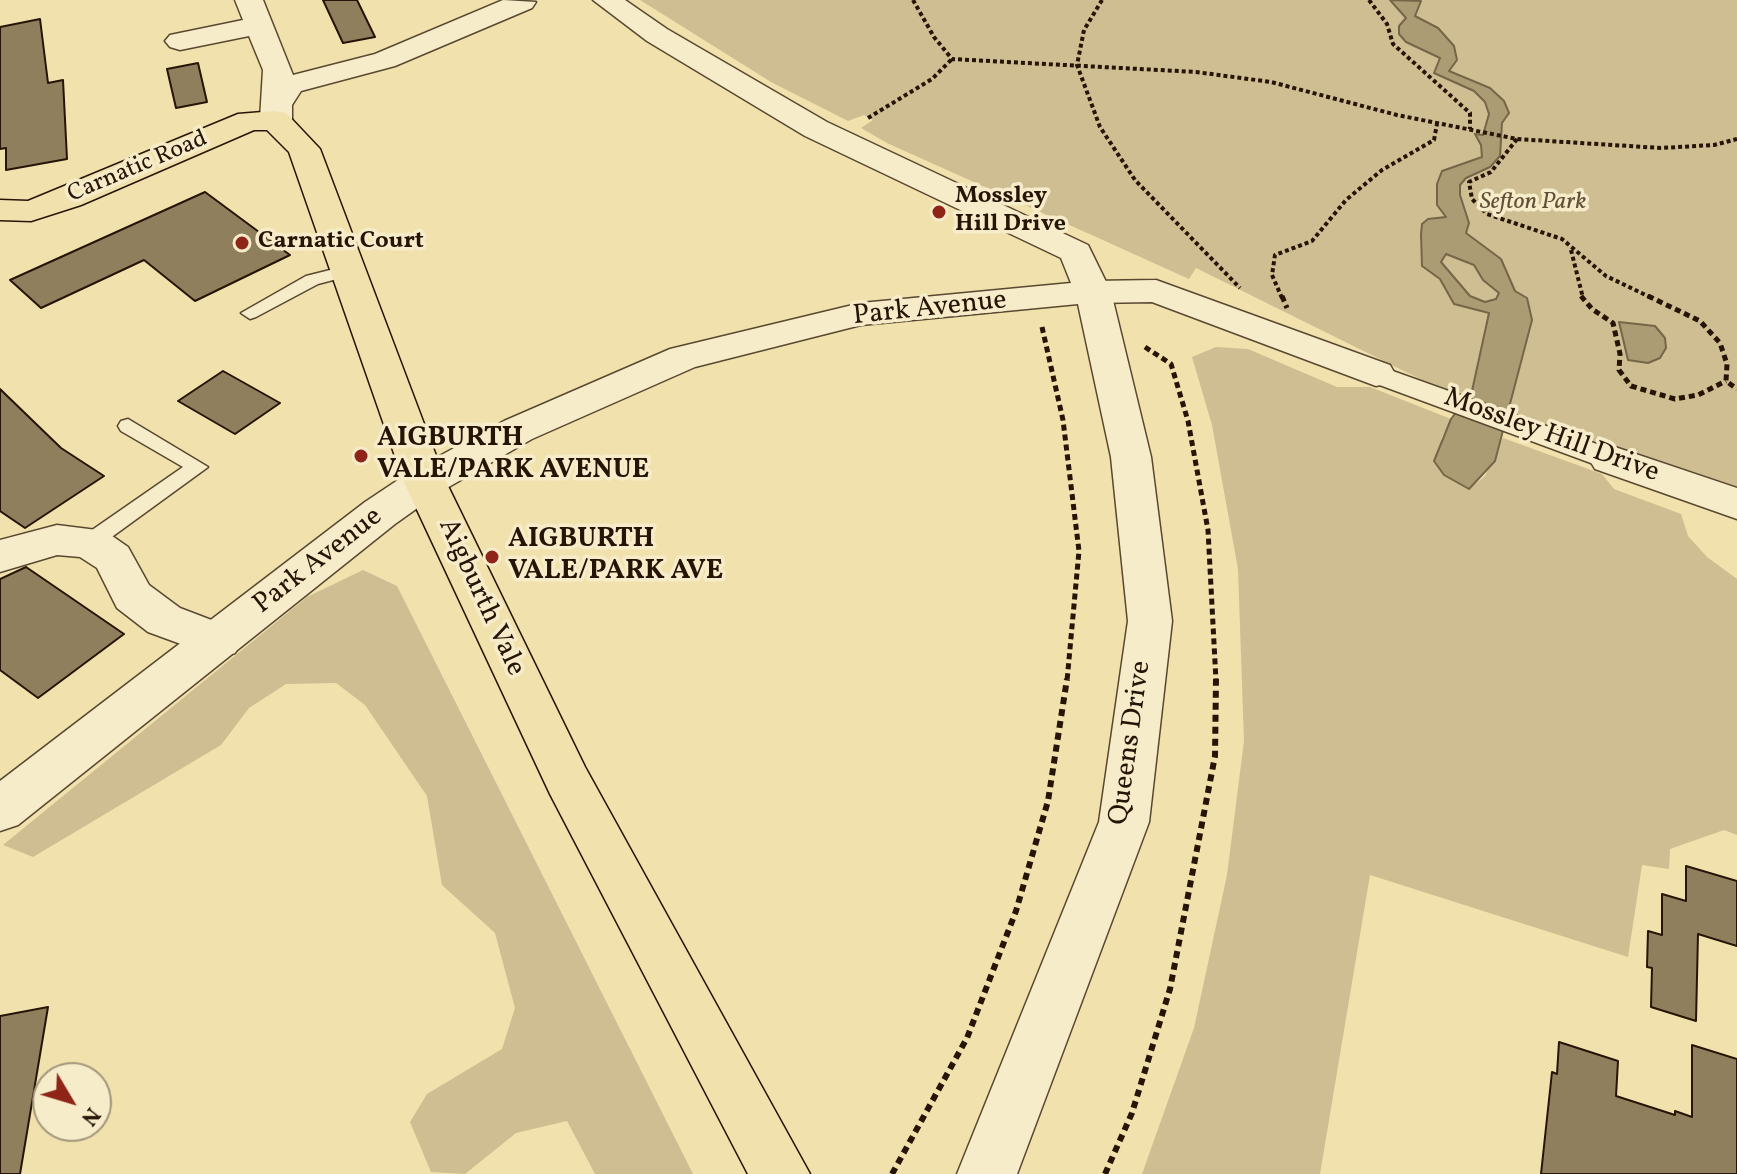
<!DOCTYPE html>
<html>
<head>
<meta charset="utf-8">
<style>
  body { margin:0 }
  #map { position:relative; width:1737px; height:1174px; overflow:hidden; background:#f1e1ad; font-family:Vollkorn,serif }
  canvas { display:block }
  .north { position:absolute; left:32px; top:1062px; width:80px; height:80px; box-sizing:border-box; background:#f6ecca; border:2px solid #a3967c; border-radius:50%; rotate:128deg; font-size:22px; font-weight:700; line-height:32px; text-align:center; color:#261506 }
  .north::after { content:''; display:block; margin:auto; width:28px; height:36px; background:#8f2418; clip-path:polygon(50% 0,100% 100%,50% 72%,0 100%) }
</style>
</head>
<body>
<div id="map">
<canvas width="1737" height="1174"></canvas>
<div class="north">N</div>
</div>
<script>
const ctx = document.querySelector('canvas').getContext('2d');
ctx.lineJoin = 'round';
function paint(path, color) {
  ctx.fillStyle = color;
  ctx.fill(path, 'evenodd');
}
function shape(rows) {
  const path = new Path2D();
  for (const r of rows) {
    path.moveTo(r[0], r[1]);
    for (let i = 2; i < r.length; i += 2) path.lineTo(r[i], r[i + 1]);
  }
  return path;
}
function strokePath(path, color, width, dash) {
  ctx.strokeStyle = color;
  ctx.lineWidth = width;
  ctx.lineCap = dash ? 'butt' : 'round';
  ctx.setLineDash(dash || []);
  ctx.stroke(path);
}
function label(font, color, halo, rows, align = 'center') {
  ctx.font = font + ' Vollkorn,serif';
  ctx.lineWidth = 7;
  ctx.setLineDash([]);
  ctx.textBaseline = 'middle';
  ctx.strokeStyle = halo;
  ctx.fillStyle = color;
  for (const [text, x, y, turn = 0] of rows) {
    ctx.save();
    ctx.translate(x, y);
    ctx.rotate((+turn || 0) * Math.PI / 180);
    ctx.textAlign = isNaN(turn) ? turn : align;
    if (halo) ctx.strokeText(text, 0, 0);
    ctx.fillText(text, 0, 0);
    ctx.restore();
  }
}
const green = shape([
  [640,0,1737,0,1737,493,1422,380,1196,268,1189,279,1105,241,887,143,861,128,873,120,864,115,848,121,771,82],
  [1216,347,1248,349,1337,387,1370,387,1451,419,1441,439,1444,475,1469,489,1485,476,1503,438,1602,474,1614,489,1681,514,1688,536,1707,557,1737,579,1737,835,1724,830,1670,849,1669,869,1642,865,1628,957,1370,875,1320,1174,1142,1174,1194,1028,1227,875,1244,741,1238,569,1212,425,1192,357],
  [363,570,397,586,693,1174,595,1174,567,1121,516,1133,465,1174,431,1172,410,1122,427,1094,502,1049,515,1008,495,933,442,885,427,796,365,705,336,683,286,684,249,708,221,745,33,857,3,845,307,597]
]);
const water = shape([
  [1390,0,1421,1,1415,16,1438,28,1454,46,1457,60,1449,71,1490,88,1504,101,1509,113,1502,123,1500,156,1490,167,1466,178,1460,185,1460,195,1469,223,1466,233,1501,259,1515,291,1527,298,1532,320,1495,461,1469,489,1444,475,1434,461,1451,419,1472,391,1489,313,1454,304,1440,279,1422,266,1421,234,1422,224,1428,219,1446,217,1437,205,1437,184,1442,171,1482,157,1481,145,1475,134,1483,135,1489,114,1485,102,1474,91,1434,73,1440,58,1406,42,1399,34,1399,26,1406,18,1390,0],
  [1446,254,1474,265,1483,280,1499,293,1496,299,1485,302,1470,296,1441,262,1446,254],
  [1619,322,1655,326,1665,338,1666,348,1660,358,1648,363,1628,360,1619,322]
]);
const building = shape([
  [323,0,357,0,375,37,343,43,323,0],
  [40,19,48,83,63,80,67,159,6,170,6,148,0,149,0,27,40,19],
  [198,63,207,102,176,108,167,69,198,63],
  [205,192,290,255,195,301,144,260,41,308,10,280,205,192],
  [223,371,280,403,235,434,178,401,223,371],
  [0,389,61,448,104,476,25,528,0,511,0,389],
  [26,567,124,634,38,698,0,670,0,579,26,567],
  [1686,866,1737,881,1737,946,1698,934,1696,1021,1651,1007,1652,968,1647,967,1648,931,1662,935,1662,894,1686,901,1686,866],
  [48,1007,20,1174,0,1174,0,1016,48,1007],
  [1559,1042,1618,1061,1616,1096,1675,1115,1675,1111,1692,1117,1692,1045,1737,1059,1737,1174,1541,1174,1552,1072,1557,1074,1559,1042]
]);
const pathFar2 = shape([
  [913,0,934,37,952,59,1196,72,1271,82,1397,115,1517,139,1661,148,1714,145,1737,139],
  [1102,0,1084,30,1077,65,1100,127,1135,180,1240,288],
  [1369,0,1387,24,1393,44,1470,113,1470,129],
  [868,118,932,79,952,59],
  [1517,139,1491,172,1469,182,1472,199,1487,214,1562,239,1606,276,1652,298],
  [1571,250,1583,298],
  [1282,298,1272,275,1275,255,1312,241,1346,200,1382,170,1434,140,1437,124]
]);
const pathFar1 = shape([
  [1282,296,1287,308],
  [1581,296,1592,309,1613,323,1620,354,1619,370,1631,386,1675,399,1698,395,1726,381],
  [1648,296,1700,321,1720,343,1727,364,1726,381,1737,389],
  [1042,327,1063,420,1079,551,1067,681],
  [1145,347,1171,364,1188,421,1208,530,1216,681]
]);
const path = shape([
  [892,1174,967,1038,1016,911,1048,801,1067,679],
  [1105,1174,1132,1113,1170,989,1215,756,1216,679]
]);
const service = shape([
  [346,266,355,271,352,275,318,284,256,317,250,319,241,313,306,276,346,266],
  [128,419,208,467,98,547,82,547,79,542,82,537,183,467,121,431,118,426,121,421,128,419]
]);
const pedestrian = shape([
  [1376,365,1619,452,1624,459,1619,466,1609,469,1599,466,1366,380,1362,374,1366,368,1376,365]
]);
const minor = shape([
  [235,0,263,0,293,75,375,54,503,0,536,2,532,8,395,66,301,91,292,105,292,119,287,126,276,128,265,126,260,119,263,70,249,36,180,50,170,47,165,41,170,35,243,20,235,0],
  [1156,280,1390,365,1395,374,1390,383,1376,386,1152,302,1093,303,1080,300,1075,292,1080,284,1093,281,1156,280],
  [1609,445,1737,488,1737,519,1595,469,1589,459,1595,449,1609,445],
  [57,525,105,531,128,547,149,585,180,608,235,629,242,641,235,653,219,658,148,632,117,608,97,568,80,557,57,555,0,572,0,540,57,525]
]);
const tertiary = shape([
  [593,0,625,0,667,29,827,122,1088,245,1111,292,1151,457,1172,621,1149,822,1017,1174,957,1174,1099,822,1128,621,1111,457,1078,304,861,325,695,367,532,439,440,492,395,524,18,825,0,831,0,781,365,502,410,472,504,421,670,349,861,303,1071,283,1061,258,805,136,647,41,593,0]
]);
const primary = shape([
  [275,111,286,113,320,149,446,482,585,767,810,1174,748,1174,550,794,404,482,289,152,267,130,254,130,81,205,31,221,0,220,0,200,28,201,238,114,275,111]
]);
const markers = [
  [939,212,8,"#8f2418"],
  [242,243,8,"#8f2418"],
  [361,456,8,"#8f2418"],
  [492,557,8,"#8f2418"]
];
const farStreetnames = [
  ["Carnatic Road",138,168,-23]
];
const farPoinames = [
  ["Mossley",955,198],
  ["Hill Drive",955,226],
  ["Carnatic Court",258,243]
];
const farParknames = [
  ["Sefton Park",1533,204]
];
const streetNames = [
  ["Park Avenue",930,310,-6],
  ["Mossley Hill Drive",1551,437,20],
  ["Park Avenue",319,562,-38],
  ["Aigburth Vale",480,598,65],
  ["Queens Drive",1132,743,-82]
];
const poiNames = [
  ["AIGBURTH",377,440],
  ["VALE/PARK AVENUE",377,472],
  ["AIGBURTH",508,541],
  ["VALE/PARK AVE",508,573]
];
paint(green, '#cebe91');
paint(water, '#ac9c74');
strokePath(water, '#766648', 2);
paint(building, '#907f5d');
strokePath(building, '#261506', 2);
strokePath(service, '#594830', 3);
strokePath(pedestrian, '#594830', 3);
strokePath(minor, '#594830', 3);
strokePath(tertiary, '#594830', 3);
strokePath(primary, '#261506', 3);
strokePath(pathFar2, '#261506', 4, [4, 3]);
strokePath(pathFar1, '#261506', 5, [6, 4]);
strokePath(path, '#261506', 6, [7, 5]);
paint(service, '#f6ecca');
paint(pedestrian, '#f6ecca');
paint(minor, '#f6ecca');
paint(tertiary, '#f6ecca');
paint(primary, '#f1e1ad');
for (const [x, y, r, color] of markers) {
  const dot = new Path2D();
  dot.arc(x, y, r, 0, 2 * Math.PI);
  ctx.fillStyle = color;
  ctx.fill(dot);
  strokePath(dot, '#f6ecca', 3);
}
label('24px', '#261506', '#f6ecca', farStreetnames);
label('bold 24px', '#261506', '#f6ecca', farPoinames, 'left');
label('italic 24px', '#615037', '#f6ecca', farParknames);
label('28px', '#261506', '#f6ecca', streetNames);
label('bold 28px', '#261506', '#f6ecca', poiNames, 'left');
</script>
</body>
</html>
